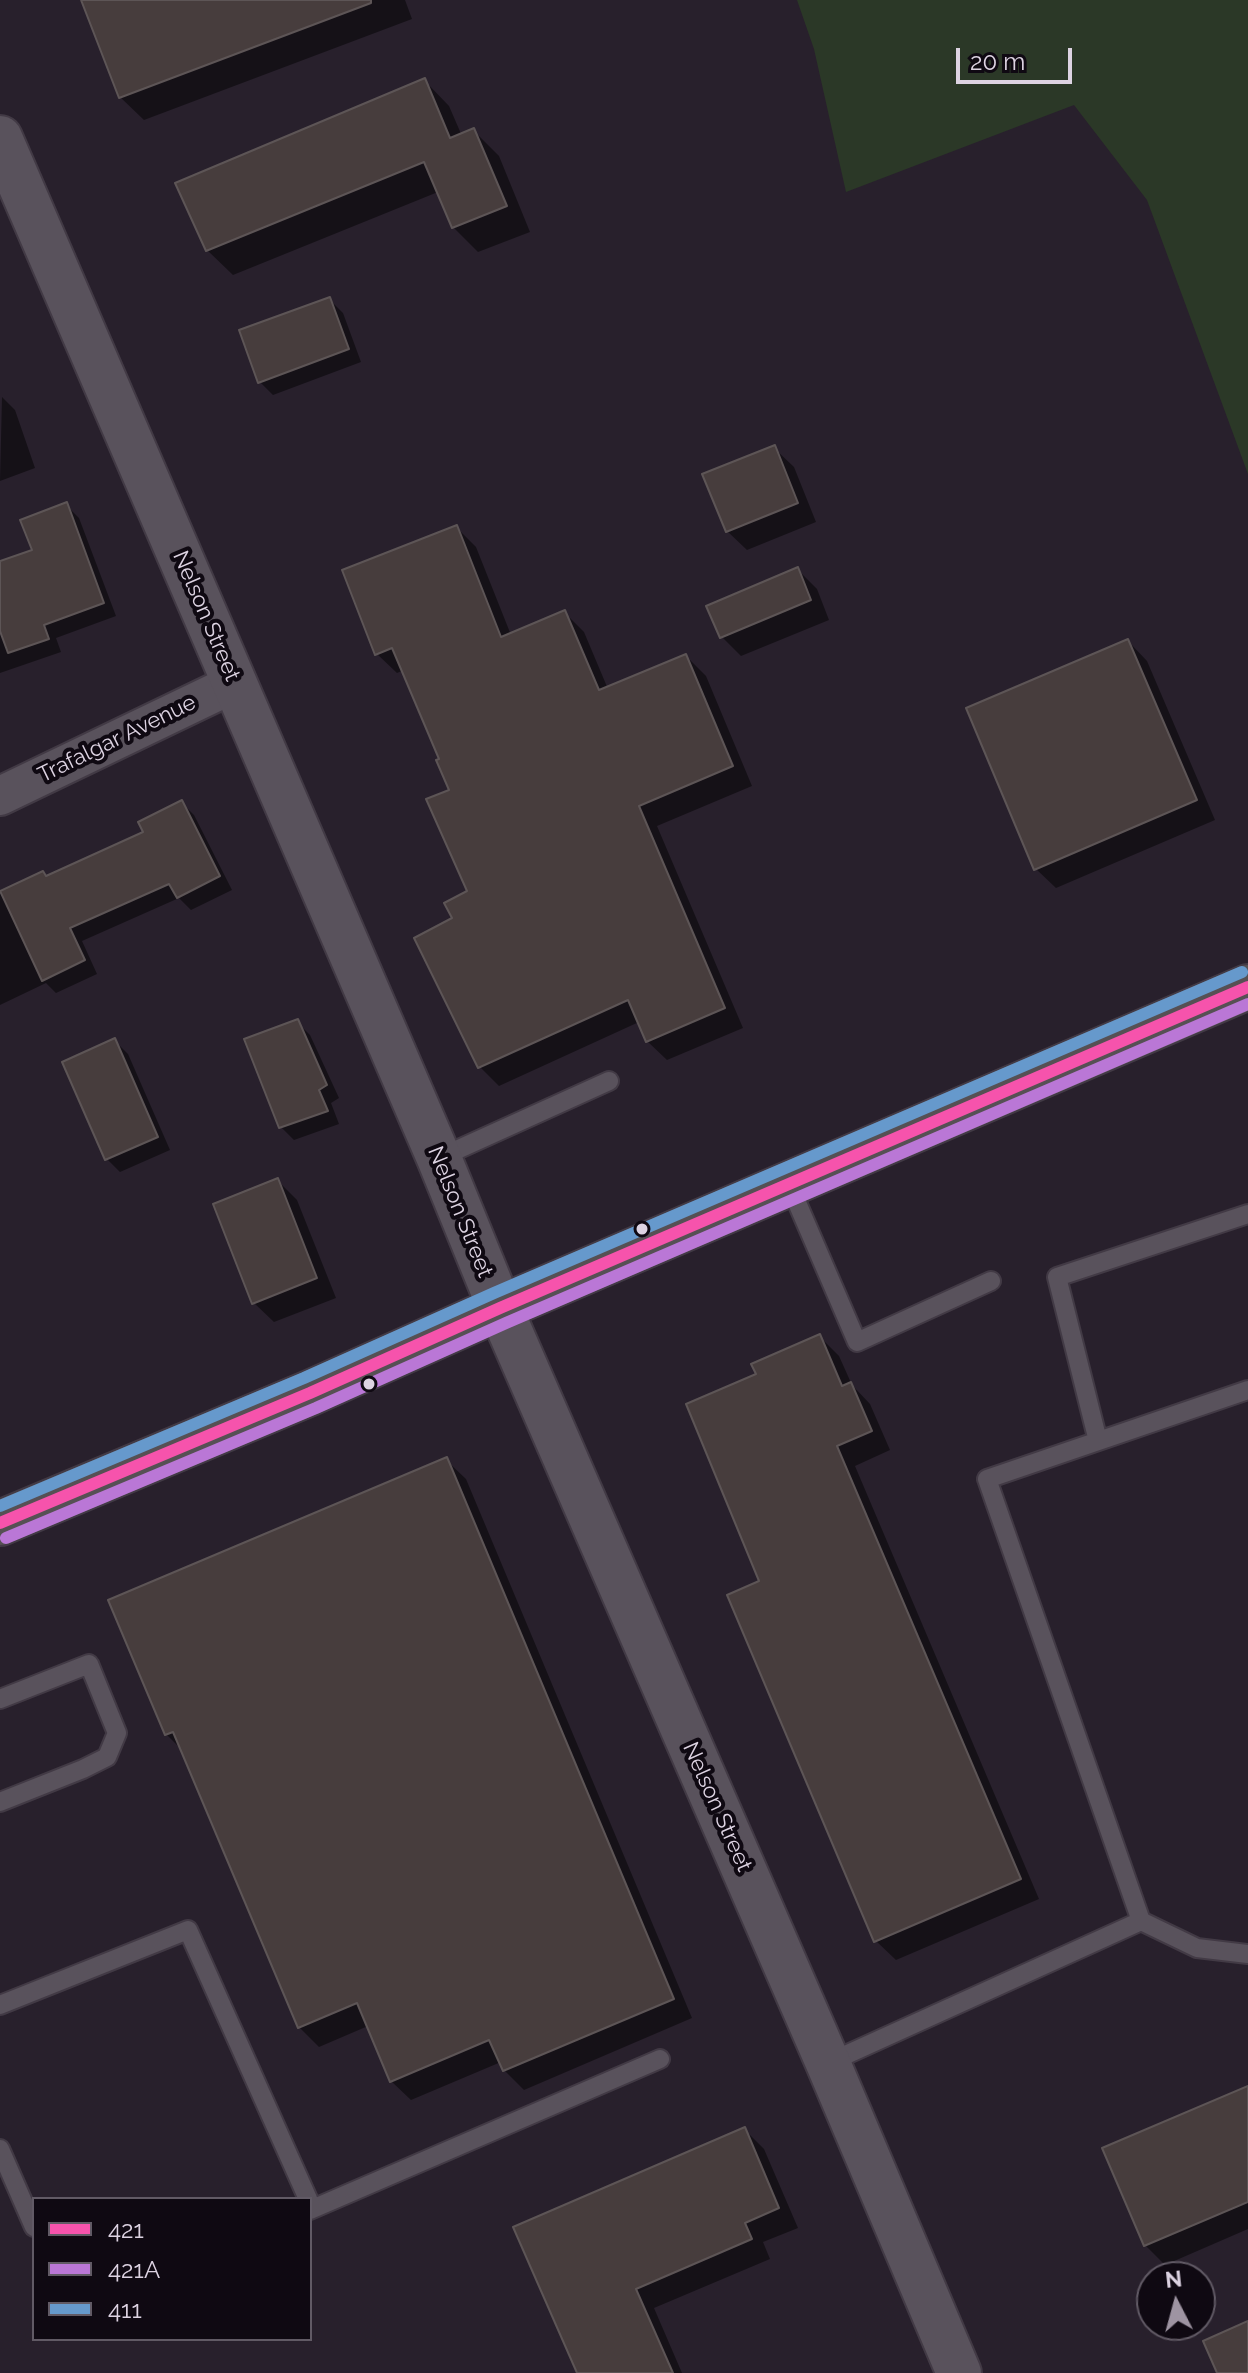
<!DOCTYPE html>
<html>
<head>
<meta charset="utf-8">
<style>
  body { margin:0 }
  #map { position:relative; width:1248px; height:2373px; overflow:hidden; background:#28202c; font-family:Raleway,sans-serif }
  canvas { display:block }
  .legend { position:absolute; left:32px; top:2197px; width:280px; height:144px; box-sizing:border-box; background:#0f0912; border:2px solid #615a65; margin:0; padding:10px 14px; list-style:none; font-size:24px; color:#ddd3e2 }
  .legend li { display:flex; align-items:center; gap:16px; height:40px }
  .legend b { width:40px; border:2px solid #615a65 }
  .north { position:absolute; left:1136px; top:2261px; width:80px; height:80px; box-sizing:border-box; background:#0f0912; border:2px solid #615a65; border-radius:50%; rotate:354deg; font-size:22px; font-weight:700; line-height:32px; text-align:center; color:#ddd3e2 }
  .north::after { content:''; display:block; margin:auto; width:28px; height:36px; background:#9e94a2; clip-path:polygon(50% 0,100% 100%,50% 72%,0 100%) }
  .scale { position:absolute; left:956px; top:48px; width:116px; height:36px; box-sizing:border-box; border:4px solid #ddd3e2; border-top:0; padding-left:10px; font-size:24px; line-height:28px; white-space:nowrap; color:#ddd3e2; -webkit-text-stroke:6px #0f0912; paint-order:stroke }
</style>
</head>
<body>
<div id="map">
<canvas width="1248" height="2373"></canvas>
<ul class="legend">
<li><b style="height:10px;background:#f653ac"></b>421</li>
<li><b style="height:10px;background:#ba77d6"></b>421A</li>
<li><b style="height:10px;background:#69c"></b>411</li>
</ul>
<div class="north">N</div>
<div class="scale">20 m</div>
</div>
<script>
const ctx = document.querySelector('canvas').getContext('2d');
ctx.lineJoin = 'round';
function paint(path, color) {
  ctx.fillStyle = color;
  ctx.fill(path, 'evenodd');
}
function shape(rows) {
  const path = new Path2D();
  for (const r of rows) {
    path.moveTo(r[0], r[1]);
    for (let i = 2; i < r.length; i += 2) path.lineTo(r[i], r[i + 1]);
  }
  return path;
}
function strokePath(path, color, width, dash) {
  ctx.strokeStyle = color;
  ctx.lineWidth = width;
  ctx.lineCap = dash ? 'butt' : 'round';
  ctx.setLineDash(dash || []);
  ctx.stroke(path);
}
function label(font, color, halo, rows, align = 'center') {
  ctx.font = font + ' Raleway,sans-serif';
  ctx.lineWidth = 8;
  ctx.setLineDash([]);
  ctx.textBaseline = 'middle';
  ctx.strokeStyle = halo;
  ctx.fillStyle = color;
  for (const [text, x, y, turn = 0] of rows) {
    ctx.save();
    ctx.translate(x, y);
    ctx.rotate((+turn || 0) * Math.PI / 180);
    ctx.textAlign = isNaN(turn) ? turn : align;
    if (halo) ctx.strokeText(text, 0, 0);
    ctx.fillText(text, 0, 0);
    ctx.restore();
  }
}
const green = shape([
  [797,0,1248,0,1248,474,1147,200,1074,105,846,192,814,49]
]);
const shadow = shape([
  [83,0,405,0,412,19,144,120,120,97],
  [424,80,449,106,462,136,474,131,499,156,530,232,478,252,453,227,438,192,233,275,207,250],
  [330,300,343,313,361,362,273,395,260,382],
  [2,397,15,410,35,468,0,481],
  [774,448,794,467,816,522,747,550,727,531],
  [66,505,79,518,116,616,56,638,61,652,0,673,0,563,34,551],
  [456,527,476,547,511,635,565,613,584,632,608,689,686,656,706,676,752,786,657,826,743,1028,667,1060,647,1041,639,1022,499,1086,480,1067,454,919,470,892,451,791,441,760,404,670,397,673,377,654],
  [797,569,817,589,829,620,741,656,722,637],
  [1128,641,1147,661,1215,820,1056,888,1036,869],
  [181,802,194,815,232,890,191,910,179,898,82,941,97,974,56,993,46,983,0,1005,0,894,43,873,47,878,146,833],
  [297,1022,310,1035,339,1098,331,1103,339,1124,294,1140,281,1127],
  [115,1041,128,1054,170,1150,120,1172,107,1159],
  [278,1181,297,1200,336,1298,274,1322,254,1303],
  [820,1337,839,1356,852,1385,870,1404,890,1450,855,1466,1039,1899,896,1960,876,1941,762,1583,758,1375],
  [446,1460,466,1479,692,2018,524,2090,504,2070,501,2062,411,2100,391,2081,368,2026,319,2047,299,2027,184,1752,166,1734],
  [1248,2088,1248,2229,1165,2265,1145,2245],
  [744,2129,764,2149,798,2228,763,2242,770,2259,654,2308,682,2373,579,2373]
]);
const building = shape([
  [81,0,371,0,371,3,119,98,81,0],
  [425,78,450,138,474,128,507,206,452,228,424,162,206,251,175,183,425,78],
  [330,297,349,349,258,383,239,330,330,297],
  [775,445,798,503,726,532,702,474,775,445],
  [67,502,104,603,44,625,49,639,8,653,0,631,0,561,32,550,20,520,67,502],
  [457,525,501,637,565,610,599,690,686,654,733,766,639,806,725,1008,646,1042,628,1000,478,1068,414,938,452,918,444,903,467,891,426,799,449,790,436,760,439,759,392,648,375,655,342,570,457,525],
  [798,567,811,600,720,638,706,606,798,567],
  [1128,639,1197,800,1034,870,966,708,1128,639],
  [182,800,220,876,177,898,169,884,70,928,85,960,42,981,0,891,43,871,46,876,143,832,138,822,182,800],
  [298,1019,327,1085,319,1090,328,1111,279,1128,244,1039,298,1019],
  [115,1038,158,1137,105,1160,62,1062,115,1038],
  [278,1178,317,1278,252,1304,213,1204,278,1178],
  [820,1334,842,1386,851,1382,872,1431,837,1446,1021,1879,874,1942,727,1595,759,1581,686,1404,756,1374,751,1364,820,1334],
  [447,1457,674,1999,503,2071,489,2040,390,2082,357,2003,298,2028,173,1732,165,1735,108,1600,447,1457],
  [1248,2086,1248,2202,1144,2246,1102,2148,1248,2086],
  [745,2127,779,2208,745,2223,752,2239,636,2289,673,2373,577,2373,513,2227,745,2127],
  [1248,2321,1248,2373,1217,2373,1203,2341,1248,2321]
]);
const service = shape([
  [439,1158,609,1081],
  [789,1184,857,1342,991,1281],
  [1248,1390,987,1479,1141,1921,1197,1948,1248,1954],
  [1098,1441,1057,1277,1248,1214],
  [0,1699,89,1664,117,1733,107,1757,83,1769,0,1802],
  [0,2005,188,1930,308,2199],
  [828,2063,1141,1921],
  [0,2149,34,2227],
  [310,2210,660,2059]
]);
const minor = shape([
  [0,796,235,683]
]);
const tertiary = shape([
  [0,138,439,1158,500,1308,828,2063,959,2373]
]);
const secondary = shape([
  [0,1523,310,1393,500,1308,1248,987]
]);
const bus1 = shape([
  [0,1523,310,1393,500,1308,1248,987]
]);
const bus2 = shape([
  [6,1538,316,1408,506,1323,1248,1004]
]);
const bus3 = shape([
  [0,1506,304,1378,494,1293,1242,972]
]);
const markers = [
  [642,1229,7,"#ddd3e2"],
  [369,1384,7,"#ddd3e2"]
];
const streetNames = [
  ["Nelson Street",206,616,67],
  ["Trafalgar Avenue",117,739,-26],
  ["Nelson Street",460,1212,68],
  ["Nelson Street",717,1807,66]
];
paint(green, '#2b3827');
paint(shadow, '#0007');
paint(building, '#473d3d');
strokePath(building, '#5d5556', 2);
strokePath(service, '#423a45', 22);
strokePath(minor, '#423a45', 42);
strokePath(tertiary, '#423a45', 48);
strokePath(secondary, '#423a45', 48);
strokePath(service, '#59525c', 18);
strokePath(minor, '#59525c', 38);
strokePath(tertiary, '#59525c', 44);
strokePath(secondary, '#565054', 44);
strokePath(bus1, '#f653ac', 12);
strokePath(bus2, '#ba77d6', 12);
strokePath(bus3, '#69c', 12);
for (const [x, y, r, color] of markers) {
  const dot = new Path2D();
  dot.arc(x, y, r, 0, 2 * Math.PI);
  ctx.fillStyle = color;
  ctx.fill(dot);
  strokePath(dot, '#0f0912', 3);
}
label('22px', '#ddd3e2', '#0f0912', streetNames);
</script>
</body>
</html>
